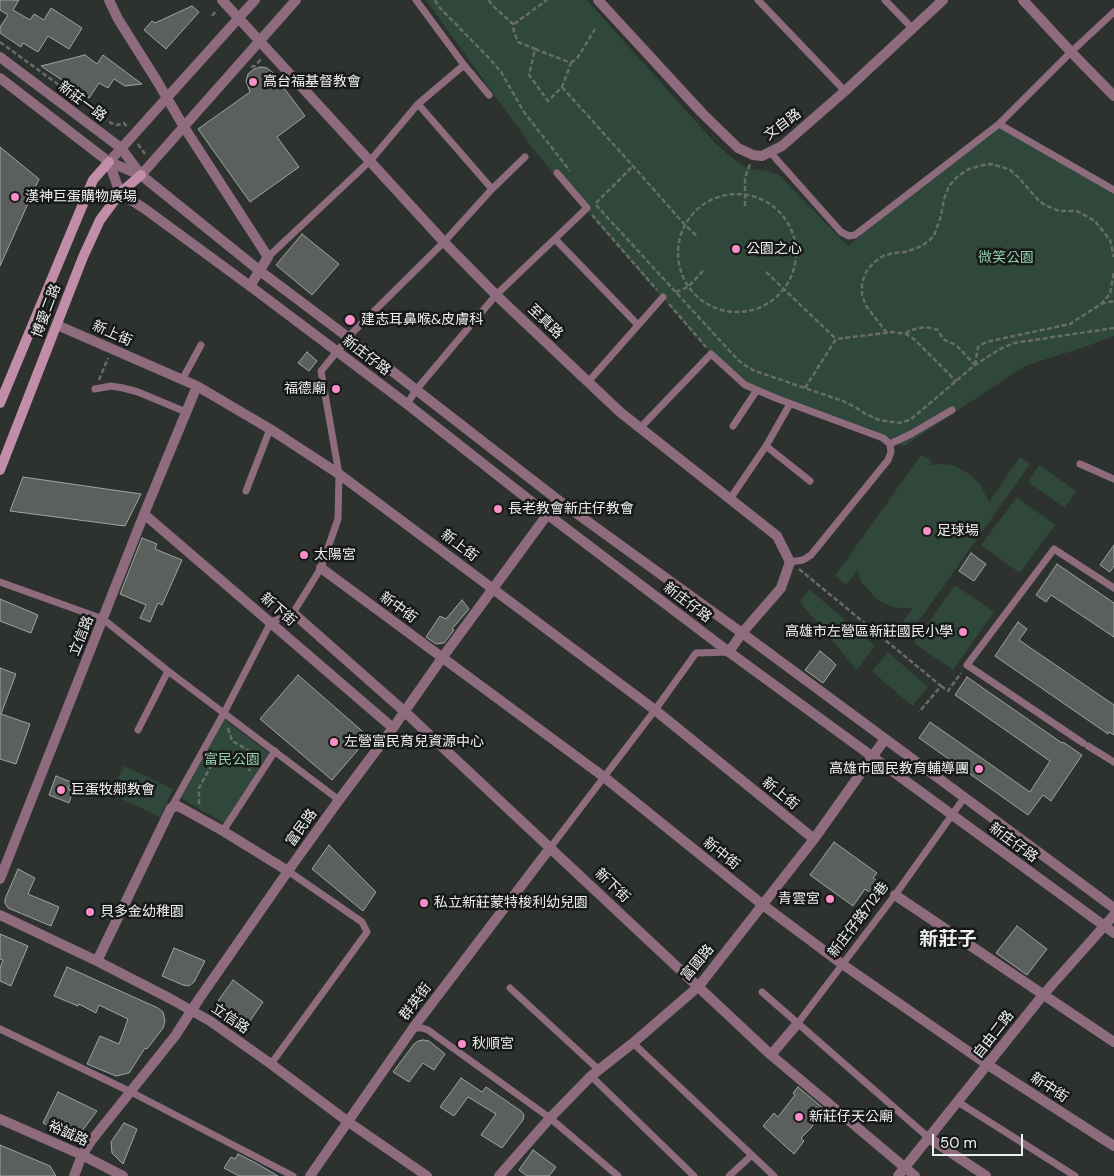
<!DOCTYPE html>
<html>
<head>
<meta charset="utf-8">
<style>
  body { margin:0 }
  #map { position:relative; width:1114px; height:1176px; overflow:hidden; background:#2d322f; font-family:"DM Sans",sans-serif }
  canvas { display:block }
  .scale { position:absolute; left:932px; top:1134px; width:91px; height:22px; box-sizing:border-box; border:2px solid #edf0ee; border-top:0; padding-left:6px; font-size:15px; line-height:18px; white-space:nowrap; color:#edf0ee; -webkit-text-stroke:4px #171918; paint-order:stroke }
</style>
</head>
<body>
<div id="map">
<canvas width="1114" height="1176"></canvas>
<div class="scale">50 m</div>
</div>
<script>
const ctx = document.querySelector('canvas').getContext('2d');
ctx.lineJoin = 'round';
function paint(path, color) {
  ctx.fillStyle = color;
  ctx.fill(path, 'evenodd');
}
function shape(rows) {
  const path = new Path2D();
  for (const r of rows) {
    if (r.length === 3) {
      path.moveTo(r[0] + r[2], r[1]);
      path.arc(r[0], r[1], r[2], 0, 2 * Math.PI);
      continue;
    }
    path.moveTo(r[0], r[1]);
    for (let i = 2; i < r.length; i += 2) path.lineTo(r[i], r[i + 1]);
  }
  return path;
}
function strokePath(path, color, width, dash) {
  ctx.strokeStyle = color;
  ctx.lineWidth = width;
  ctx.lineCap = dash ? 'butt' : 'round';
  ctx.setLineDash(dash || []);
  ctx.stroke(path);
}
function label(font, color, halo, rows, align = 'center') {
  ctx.font = font + ' "DM Sans","Noto Sans TC",sans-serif';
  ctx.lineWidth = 5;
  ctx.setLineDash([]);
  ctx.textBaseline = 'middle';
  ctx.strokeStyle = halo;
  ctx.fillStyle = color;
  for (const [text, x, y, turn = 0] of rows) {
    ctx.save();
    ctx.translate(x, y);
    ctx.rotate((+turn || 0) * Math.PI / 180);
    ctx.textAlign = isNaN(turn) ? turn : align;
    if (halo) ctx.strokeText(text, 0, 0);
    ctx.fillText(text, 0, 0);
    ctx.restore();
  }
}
const green = shape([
  [426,0,587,0,715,143,732,158,747,168,767,171,779,175,848,246,999,124,1114,194,1114,336,1084,347,1025,366,904,446,790,404,745,385,711,354,534,150],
  [921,455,932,461,930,465,939,464,953,465,968,473,979,483,989,502,1020,457,1030,464,906,639,896,631,913,608,901,608,890,606,878,600,861,582,858,570,846,585,835,576],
  [1039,465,1076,491,1065,508,1028,482],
  [1017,497,1055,525,1020,573,981,545],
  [955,585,994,612,953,670,914,643],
  [809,589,875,646,857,670,800,602],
  [888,652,928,687,912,706,872,671],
  [224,719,269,753,224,823,181,798],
  [124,766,173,789,160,817,111,794]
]);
const building = shape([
  [0,0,19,0,13,10,30,20,34,14,44,20,51,8,82,28,69,49,48,36,38,52,23,43,21,47,0,33,0,27,8,15,0,10,0,0],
  [192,6,199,12,166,49,144,30,152,21,155,23,192,6],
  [85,55,97,64,103,55,142,84,125,86,114,79,108,88,99,83,89,98,41,66,85,55],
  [261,67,267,68,272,72,305,116,277,137,299,167,250,202,198,129,250,92,246,81,248,74,254,69,261,67],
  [0,147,39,179,0,266,0,147],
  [302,234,339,264,312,295,276,265,302,234],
  [307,352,317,361,309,371,298,363,307,352],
  [23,477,141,494,125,526,10,511,23,477],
  [142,538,157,544,155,549,182,560,162,605,158,603,150,622,140,618,146,605,120,594,142,538],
  [1114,545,1114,566,1110,572,1100,565,1114,545],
  [971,553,986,564,974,581,959,571,971,553],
  [1057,564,1114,603,1114,637,1051,595,1046,602,1036,595,1057,564],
  [0,599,38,615,31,633,0,621,0,599],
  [462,600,469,609,452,629,454,630,444,643,436,644,426,637,440,616,446,619,462,600],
  [1018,622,1027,629,1019,640,1114,705,1114,735,1109,732,1108,734,995,656,1018,622],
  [820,651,831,660,836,665,823,683,805,670,820,651],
  [0,668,16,674,1,714,30,724,16,764,0,759,0,668],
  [298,675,369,737,332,780,260,719,298,675],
  [967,677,1062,743,1063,742,1082,755,1051,801,1043,795,1028,815,919,738,930,722,1030,792,1050,761,955,695,967,677],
  [56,776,71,782,68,789,73,791,69,803,49,795,56,776],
  [834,842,877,873,873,878,888,889,880,900,865,889,853,906,810,875,834,842],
  [329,845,376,892,363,911,312,869,329,845],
  [18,869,35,878,28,894,59,907,51,926,8,908,5,903,5,899,18,869],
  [1017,926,1047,949,1027,975,996,953,1017,926],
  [0,934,28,946,11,986,0,981,0,968,3,960,0,959,0,934],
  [174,948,205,961,194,982,189,986,183,985,162,976,174,948],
  [67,967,158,1008,163,1012,165,1021,163,1028,147,1049,145,1048,129,1073,116,1076,87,1064,100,1036,119,1044,128,1019,99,1005,96,1013,79,1004,78,1006,54,996,67,967],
  [233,980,263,1002,243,1031,216,1012,215,1006,218,1001,233,980],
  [423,1040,429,1041,445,1054,434,1070,423,1063,409,1082,393,1072,414,1044,418,1041,423,1040],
  [461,1078,482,1092,486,1087,521,1111,524,1115,523,1120,502,1148,481,1135,496,1114,468,1097,454,1116,440,1107,461,1078],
  [798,1087,830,1114,823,1121,818,1117,811,1128,801,1138,804,1141,794,1154,763,1126,774,1113,778,1117,795,1095,793,1093,798,1087],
  [58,1092,97,1111,79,1135,75,1136,69,1136,43,1123,58,1092],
  [124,1123,137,1129,123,1164,112,1153,111,1142,124,1123],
  [0,1145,50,1166,56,1176,0,1176,0,1145],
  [533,1150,556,1167,549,1176,527,1176,519,1170,533,1150],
  [238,1154,256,1163,278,1176,239,1176,224,1168,231,1157,235,1159,238,1154]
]);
const path = shape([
  [435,0,439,7,490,59,501,72,524,112,570,171],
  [489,0,492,5,513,24,514,32,518,42,535,49],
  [212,16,217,10],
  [514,24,547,0],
  [0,42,111,123,117,125,124,123,127,127],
  [535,49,571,63,562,87,548,101,529,75,535,49],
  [571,63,578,57,595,29],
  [251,67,255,66,262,58],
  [562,87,633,166,685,225,697,236],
  [138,144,145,154],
  [737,253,59],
  [596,203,633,166],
  [596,205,738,360,746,366,755,371,843,401,855,407,864,413,879,420,899,423,910,420,975,365,1000,349,1014,343,1114,328],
  [745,206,745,178,750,164],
  [592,215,657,290],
  [766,272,836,339],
  [676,292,688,287,704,270],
  [669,304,706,347],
  [1101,304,1114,301],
  [887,333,866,306,862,295,862,283,866,272,873,263,883,256,894,253,905,252,914,249,923,245,930,240,935,233,941,216,944,199,949,186,958,176,969,169,983,165,991,164,1002,167,1010,170,1020,179,1039,201,1045,205,1059,211,1077,211,1095,221,1110,240,1114,257],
  [906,334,910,330,926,327,938,330,943,339,956,345,975,365],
  [975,365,978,347,986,342,1070,324,1101,304,1110,294,1114,271],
  [99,380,108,358],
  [805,388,836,339,893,332,906,334,914,339,956,381],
  [799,569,941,686,919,712],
  [941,686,948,691,961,673],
  [228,728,232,741,248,750,253,760,249,771],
  [199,804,199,788,212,764,222,760]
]);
const service = shape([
  [416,0,464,65,489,95],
  [758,0,845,91],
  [885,0,913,29],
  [418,104,492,189],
  [999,124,1114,190],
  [770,152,841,232,849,236,855,235,999,124,1071,52,1114,12],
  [555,239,638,325],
  [268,257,370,161,418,104,464,65],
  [182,380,201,345],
  [588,382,663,297],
  [95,389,111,386,123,388,138,392,186,412],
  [407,404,416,390,496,295,587,208,557,173],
  [733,426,757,390],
  [640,428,711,354,745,385,778,399,883,438,890,444,891,452,888,460,811,555,803,560,790,562],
  [890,444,911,434,952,410],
  [766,446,810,481],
  [1080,464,1114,479],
  [246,491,270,429],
  [730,499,766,446,790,404],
  [0,582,103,619,168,671,339,800],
  [138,730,168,671],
  [1083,743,967,665,1054,549,1114,588],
  [1088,746,1114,762],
  [171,808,224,713,271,622,293,613,321,568,338,519,339,474,321,371,353,332,444,242,492,189,525,157],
  [223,831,275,751],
  [550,848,655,710,696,653,729,652],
  [510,988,599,1070],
  [762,992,929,1138],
  [798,1023,895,895,964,798],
  [413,1028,422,1028,428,1030,550,1118,618,1176],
  [0,1029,131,1092,293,1176],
  [633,1043,774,1176],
  [271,1064,367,932,362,922,288,871],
  [591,1076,694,1176],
  [958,1102,1075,1176],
  [729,1176,752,1155]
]);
const minor = shape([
  [109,0,118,19,157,81,184,127,268,257,250,286],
  [222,0,444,242,496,295,620,412,777,536,790,562,781,588,742,633,729,652],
  [598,0,702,113,738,148,753,155,762,156,782,146,845,91,943,0],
  [1023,0,1071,52,1114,96],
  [0,57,121,148,141,175,296,0],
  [109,162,255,0],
  [57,325,197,386,270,429,339,474,655,710,814,839],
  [144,514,393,728],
  [321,568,604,777,763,905,842,964,988,1065,1114,1146],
  [293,613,405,712,771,1055,915,1176],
  [0,879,144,514,197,386],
  [895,895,1114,1042],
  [0,915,97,961,169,998,210,1021,271,1064,347,1121,427,1176],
  [97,961,171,808,178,806,223,831,288,871],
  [771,1055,798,1023],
  [929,1138,986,1176],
  [74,1176,82,1155,91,1141,175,1036,199,999,288,871,339,800,393,728,442,658,558,500],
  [310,1176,413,1028,550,848],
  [499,1176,550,1118,591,1076,633,1043,699,986,814,839,885,739]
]);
const tertiary = shape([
  [0,78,109,162,141,175,260,271,361,347,558,500,742,633,1114,908],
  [109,162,120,193,145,209,250,286,407,404,547,514,729,652,1114,933],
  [0,1119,82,1155,123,1176],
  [898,1176,1043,995,1114,915]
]);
const secondary = shape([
  [0,403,93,180,109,162],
  [0,470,83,257,100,220,120,193,141,175]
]);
const markers = [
  [253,82,5,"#f98fc8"],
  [15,197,5,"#f98fc8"],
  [736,249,5,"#f98fc8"],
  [350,320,6,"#f98fc8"],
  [336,389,5,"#f98fc8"],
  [498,509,5,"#f98fc8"],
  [927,531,5,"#f98fc8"],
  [304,555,5,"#f98fc8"],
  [963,632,5,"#f98fc8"],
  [334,742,5,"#f98fc8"],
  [979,769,5,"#f98fc8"],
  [61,790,5,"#f98fc8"],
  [830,899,5,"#f98fc8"],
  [424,903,5,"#f98fc8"],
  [90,912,5,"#f98fc8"],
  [462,1044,5,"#f98fc8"],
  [799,1117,5,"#f98fc8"]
];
const poiNames = [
  ["高台福基督教會",263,82],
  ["漢神巨蛋購物廣場",25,197],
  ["公園之心",746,249],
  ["建志耳鼻喉&皮膚科",361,320],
  ["福德廟",326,389,"right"],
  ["長老教會新庄仔教會",508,509],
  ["足球場",937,531],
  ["太陽宮",314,555],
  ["高雄市左營區新莊國民小學",953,632,"right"],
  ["左營富民育兒資源中心",344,742],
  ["高雄市國民教育輔導團",969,769,"right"],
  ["巨蛋牧鄰教會",71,790],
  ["青雲宮",820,899,"right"],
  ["私立新莊蒙特梭利幼兒園",434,903],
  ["貝多金幼稚園",100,912],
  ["秋順宮",472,1044],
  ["新莊仔天公廟",809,1117]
];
const streetNames = [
  ["新莊一路",82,102,37],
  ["文自路",783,125,-37],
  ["博愛二路",47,311,-69],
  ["至真路",545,322,44],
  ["新上街",112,334,24],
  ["新庄仔路",366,356,37],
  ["新上街",459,546,37],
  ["新庄仔路",687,603,37],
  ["新中街",398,608,36],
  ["新下街",278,610,41],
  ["立信路",82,636,-68],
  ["新上街",780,794,39],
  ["富民路",302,828,-54],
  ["新庄仔路",1013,843,36],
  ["新中街",721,854,39],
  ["新下街",612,886,43],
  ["新庄仔路712巷",859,920,-53],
  ["富國路",698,963,-50],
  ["群英街",416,1002,-53],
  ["立信路",230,1019,34],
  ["自由二路",994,1035,-52],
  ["新中街",1049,1088,33],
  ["裕誠路",68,1134,24]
];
const parkNames = [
  ["微笑公園",1006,258],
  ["富民公園",232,760]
];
const districtNames = [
  ["新莊子",948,940]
];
paint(green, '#30483b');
paint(building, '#5b605d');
strokePath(building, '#9ea4a1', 1);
strokePath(path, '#676c69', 2.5, [5, 2.5]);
strokePath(service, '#8e6c7d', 7);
strokePath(minor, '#8e6c7d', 10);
strokePath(tertiary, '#8e6c7d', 10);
strokePath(secondary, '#c28da8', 10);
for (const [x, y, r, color] of markers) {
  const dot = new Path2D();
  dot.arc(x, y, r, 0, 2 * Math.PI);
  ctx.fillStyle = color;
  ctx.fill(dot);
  strokePath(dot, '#171918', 2);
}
label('14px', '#edf0ee', '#171918', poiNames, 'left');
label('14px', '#edf0ee', '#171918', streetNames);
label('14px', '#93cfae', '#171918', parkNames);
label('bold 19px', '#edf0ee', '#171918', districtNames);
</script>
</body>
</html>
